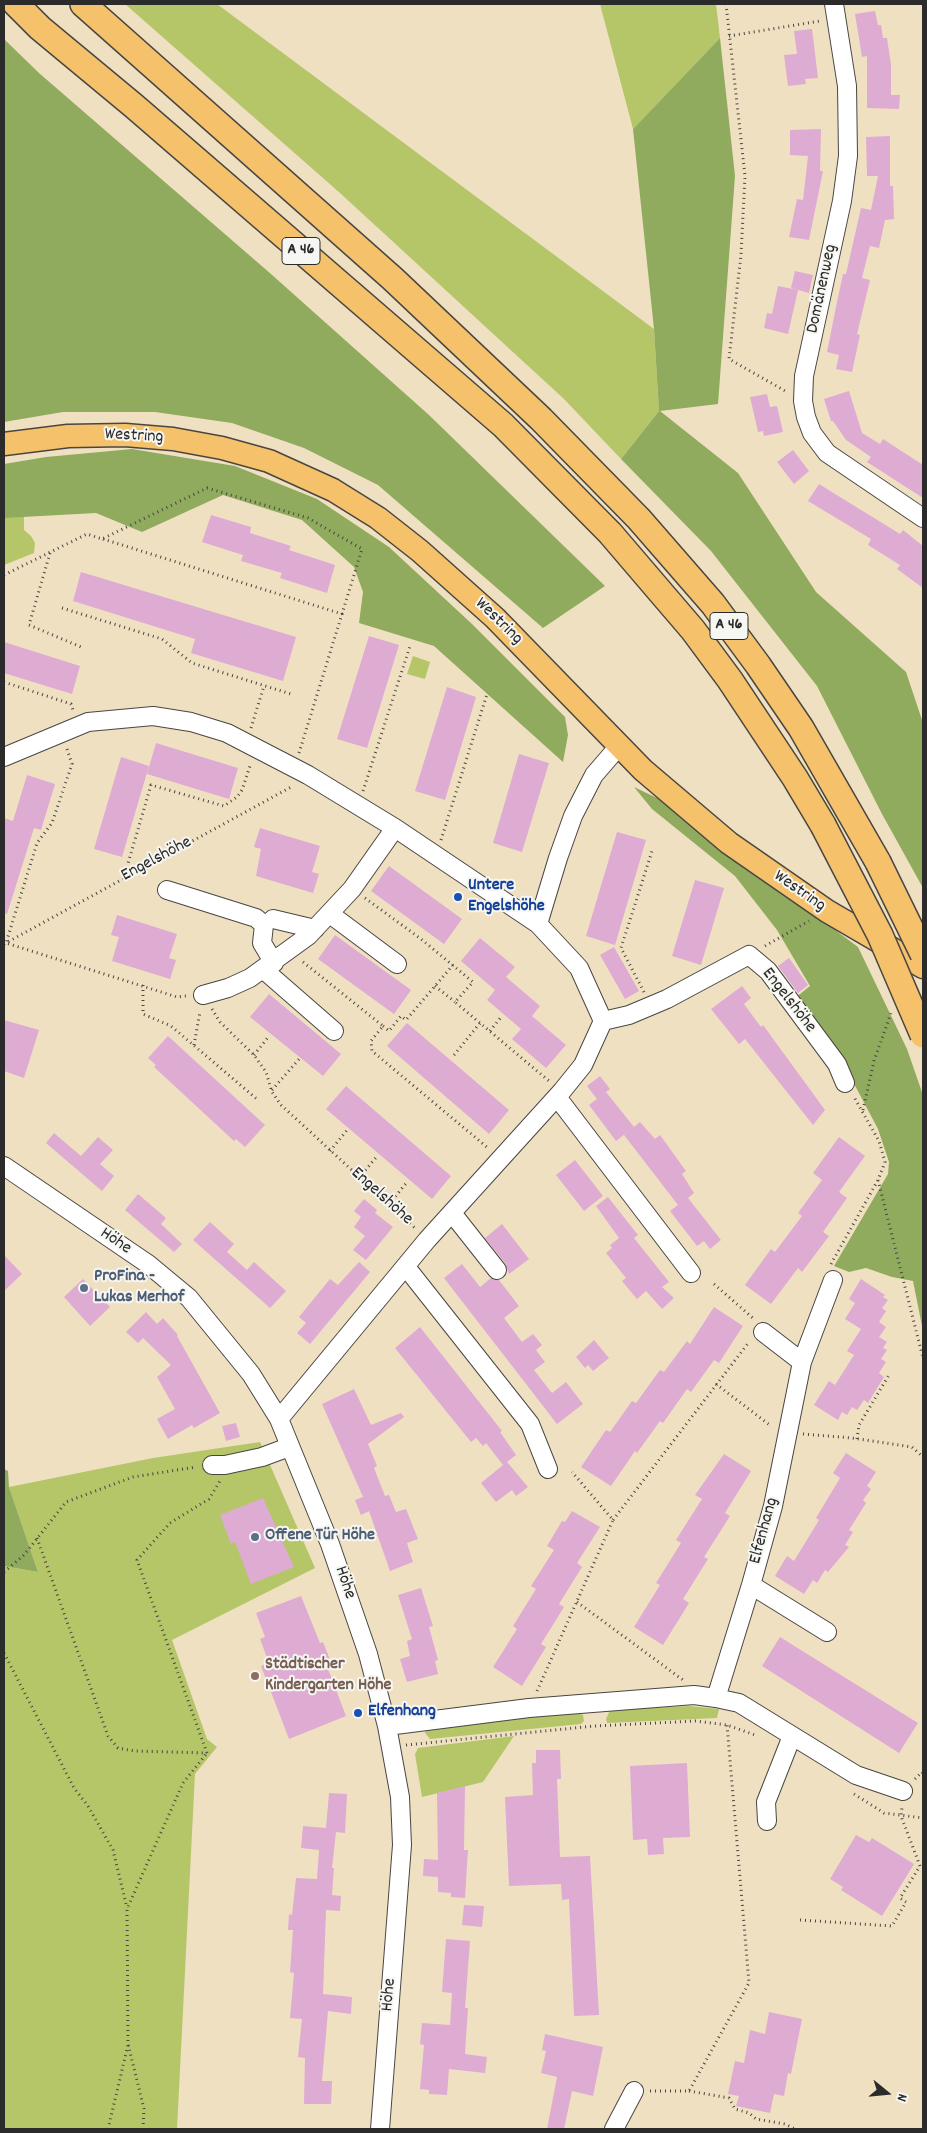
<!DOCTYPE html>
<html>
<head>
<meta charset="utf-8">
<style>
  body { margin:0 }
  #map { position:relative; width:927px; height:2133px; overflow:hidden; background:#f0e0c2; font-family:Dekko,sans-serif }
  canvas { display:block }
  .frame { position:absolute; inset:0; border:5px solid #2b2b2b; pointer-events:none }
  .north { position:absolute; left:862px; top:2068px; width:50px; height:50px; -webkit-text-stroke:4px #f6f6f2; paint-order:stroke; rotate:107deg; font-size:14px; font-weight:700; line-height:20px; text-align:center; color:#2b2b2b }
  .north::after { content:''; display:block; margin:auto; width:18px; height:22px; background:#2b2b2b; clip-path:polygon(50% 0,100% 100%,50% 72%,0 100%) }
</style>
</head>
<body>
<div id="map">
<canvas width="927" height="2133"></canvas>
<div class="frame"></div>
<div class="north">N</div>
</div>
<script>
const ctx = document.querySelector('canvas').getContext('2d');
ctx.lineJoin = 'round';
function paint(path, color) {
  ctx.fillStyle = color;
  ctx.fill(path, 'evenodd');
}
function shape(rows) {
  const path = new Path2D();
  for (const r of rows) {
    path.moveTo(r[0], r[1]);
    for (let i = 2; i < r.length; i += 2) path.lineTo(r[i], r[i + 1]);
  }
  return path;
}
function strokePath(path, color, width, dash) {
  ctx.strokeStyle = color;
  ctx.lineWidth = width;
  ctx.lineCap = dash ? 'butt' : 'round';
  ctx.setLineDash(dash || []);
  ctx.stroke(path);
}
function label(font, color, halo, rows, align = 'center') {
  ctx.font = font + ' Dekko,sans-serif';
  ctx.lineWidth = 4;
  ctx.setLineDash([]);
  ctx.textBaseline = 'middle';
  ctx.strokeStyle = halo;
  ctx.fillStyle = color;
  for (const [text, x, y, turn = 0] of rows) {
    ctx.save();
    ctx.translate(x, y);
    ctx.rotate((+turn || 0) * Math.PI / 180);
    ctx.textAlign = isNaN(turn) ? turn : align;
    if (halo) ctx.strokeText(text, 0, 0);
    ctx.fillText(text, 0, 0);
    ctx.restore();
  }
}
const green = shape([
  [125,4,217,4,654,329,659,411,621,459,564,399,340,193],
  [600,4,716,4,720,38,633,129],
  [24,515,24,530,31,536,35,543,34,553,4,565,4,516],
  [413,656,430,662,425,679,407,674],
  [260,1442,315,1568,172,1640,207,1739,217,1747,195,1774,177,2129,4,2129,4,1566,38,1572,9,1487,153,1458],
  [689,1706,719,1709,717,1718,607,1723,606,1719,610,1710],
  [577,1712,583,1715,584,1721,581,1724,430,1739,425,1733,425,1728],
  [514,1736,483,1782,422,1797,415,1754,418,1748]
]);
const forest = shape([
  [720,38,735,176,718,404,660,411,738,473,816,592,906,672,923,723,923,888,882,814,817,686,711,551,621,459,659,411,654,329,633,129],
  [4,39,39,73,271,274,429,415,605,586,543,628,378,485,304,448,232,423,155,412,63,412,4,422],
  [132,449,235,466,317,499,389,547,472,624,565,717,568,735,563,762,434,646,359,623,363,592,354,567,302,520,223,495,142,532,96,513,4,518,4,464,46,457],
  [634,787,659,799,858,947,907,1049,923,1095,923,1331,913,1281,892,1277,866,1268,849,1272,834,1266,888,1174,889,1162,878,1129,852,1080,795,998,810,986,777,930,735,876,652,809],
  [4,1469,8,1471,9,1487,38,1572,4,1566]
]);
const building = shape([
  [875,11,878,25,881,25,883,38,887,38,891,65,891,95,900,95,899,109,867,108,867,56,862,57,855,14],
  [812,29,818,78,805,79,806,84,788,86,784,55,797,54,794,31],
  [821,129,820,171,823,171,809,240,789,237,797,199,803,200,808,156,790,155,790,130],
  [890,136,890,186,893,186,894,219,885,220,879,248,870,246,862,278,870,280,857,334,860,335,852,372,836,369,839,355,827,352,837,302,843,274,846,274,861,208,871,210,878,176,867,176,866,137],
  [795,271,813,275,809,293,791,288],
  [778,286,798,290,788,334,764,328,767,313,772,314],
  [849,391,862,433,880,444,883,439,923,465,923,498,867,462,871,457,846,440,833,421,831,421,824,399],
  [767,394,770,407,777,406,783,432,764,436,763,431,758,432,750,397],
  [793,450,809,471,794,484,777,462],
  [819,484,900,534,903,530,923,546,923,588,897,569,900,565,868,545,871,539,808,501],
  [211,515,251,527,250,533,291,546,289,550,335,565,327,593,280,578,282,573,241,561,243,555,202,542],
  [81,572,296,637,283,681,191,653,195,639,73,601],
  [369,636,399,645,367,748,337,739],
  [4,642,80,666,72,694,4,673],
  [447,687,476,697,445,800,415,791],
  [156,743,238,768,229,799,147,774],
  [519,754,549,763,522,852,493,843],
  [121,757,149,766,122,857,94,849],
  [27,775,55,784,41,830,34,828,7,914,4,913,4,818,13,821],
  [260,828,320,846,312,872,319,874,313,893,256,876,261,849,254,847],
  [617,832,646,840,615,945,586,936],
  [389,866,462,919,444,944,371,891],
  [695,880,724,888,701,965,672,956],
  [117,915,177,934,169,958,176,960,170,979,112,961,119,937,111,935],
  [335,935,411,990,394,1014,318,959],
  [480,938,515,967,506,977,540,1006,532,1016,566,1045,546,1068,512,1039,521,1029,487,1000,495,990,461,961],
  [614,947,639,991,625,999,600,955],
  [789,958,808,985,798,993,778,966],
  [742,986,751,998,744,1004,761,1027,763,1025,825,1110,813,1125,745,1039,739,1044,711,1009],
  [269,994,341,1054,323,1076,250,1017],
  [4,1020,39,1030,24,1078,4,1071],
  [407,1023,509,1110,489,1134,387,1046],
  [168,1036,265,1125,245,1147,236,1139,234,1141,154,1067,156,1065,148,1058],
  [600,1076,610,1089,597,1099,587,1086],
  [346,1086,451,1176,432,1199,326,1109],
  [606,1092,634,1127,616,1141,589,1105],
  [640,1122,655,1139,660,1135,686,1171,682,1174,694,1193,688,1198,721,1240,710,1249,704,1241,697,1246,670,1211,678,1205,624,1135],
  [54,1133,81,1156,98,1137,113,1150,100,1164,114,1176,102,1191,46,1143],
  [839,1137,865,1156,839,1192,847,1198,823,1232,829,1236,802,1272,798,1268,771,1304,745,1285,771,1249,775,1252,802,1216,798,1213,822,1180,813,1173],
  [575,1160,603,1196,584,1211,556,1175],
  [138,1194,166,1218,161,1224,182,1244,174,1252,125,1210],
  [608,1197,638,1235,634,1238,669,1282,662,1287,674,1298,662,1309,646,1291,637,1299,622,1281,626,1278,606,1253,612,1248,610,1245,619,1238,596,1206],
  [364,1199,377,1210,375,1213,393,1227,366,1260,353,1250,365,1236,354,1227,361,1217,354,1211],
  [210,1222,234,1244,227,1252,247,1270,254,1262,286,1291,270,1308,193,1240],
  [502,1224,529,1259,509,1274,505,1263,485,1238],
  [4,1255,22,1274,4,1291],
  [359,1262,370,1272,310,1344,297,1333,306,1323,299,1317,330,1279,338,1285],
  [462,1264,480,1287,491,1278,499,1280,519,1306,504,1318,522,1342,533,1334,542,1345,536,1350,545,1362,534,1370,552,1393,566,1382,583,1404,557,1424,444,1278],
  [83,1279,110,1307,90,1326,64,1297],
  [861,1279,885,1295,883,1297,888,1300,882,1308,886,1311,879,1322,886,1327,879,1337,887,1342,883,1348,887,1350,881,1359,886,1362,879,1373,884,1377,868,1403,864,1400,857,1410,852,1407,847,1415,842,1412,838,1420,814,1405,829,1381,835,1385,854,1355,847,1351,861,1329,845,1319,855,1303,849,1299],
  [714,1307,743,1326,719,1363,714,1360,691,1392,687,1389,663,1423,660,1421,637,1453,635,1451,611,1486,581,1467,606,1430,610,1432,632,1401,636,1403,660,1370,664,1372,687,1341,690,1344],
  [146,1312,157,1324,163,1318,178,1335,177,1336,220,1413,194,1428,192,1425,168,1439,157,1419,175,1409,157,1377,171,1365,143,1338,138,1343,126,1332],
  [420,1327,502,1431,500,1432,516,1455,507,1462,528,1487,516,1496,512,1490,496,1502,481,1483,503,1465,486,1443,483,1446,476,1438,471,1442,395,1348],
  [594,1340,609,1358,593,1371,588,1365,585,1368,576,1357],
  [354,1389,371,1425,401,1413,404,1417,368,1444,377,1466,374,1468,385,1496,389,1495,396,1512,406,1509,418,1539,407,1543,413,1562,390,1571,369,1511,361,1515,355,1500,363,1497,322,1404],
  [236,1423,240,1437,226,1441,222,1426],
  [846,1453,876,1472,867,1486,871,1489,863,1500,866,1503,849,1530,853,1532,845,1545,849,1547,828,1572,825,1570,817,1583,813,1580,804,1594,775,1576,787,1556,794,1561,819,1520,816,1518,840,1478,833,1473],
  [724,1454,751,1471,725,1513,730,1516,704,1557,708,1559,683,1599,689,1603,663,1645,634,1627,660,1585,656,1583,681,1543,676,1540,702,1499,695,1495],
  [263,1498,294,1567,251,1584,235,1542,231,1544,220,1515],
  [572,1511,600,1527,577,1563,582,1567,559,1604,564,1607,541,1644,546,1647,522,1686,493,1667,517,1629,513,1626,536,1589,531,1586,554,1550,547,1546,562,1521,565,1522],
  [421,1588,433,1626,429,1627,438,1660,435,1661,438,1674,407,1682,400,1659,410,1656,407,1641,412,1639,398,1595],
  [301,1596,320,1643,323,1642,333,1667,328,1669,346,1716,289,1739,261,1666,269,1663,260,1639,265,1637,256,1613],
  [780,1637,918,1723,899,1753,762,1666],
  [536,1750,560,1750,561,1779,557,1779,560,1857,590,1856,599,2015,574,2016,569,1899,562,1900,561,1884,509,1886,505,1797,533,1795,532,1763,536,1763],
  [687,1763,690,1837,663,1838,664,1854,648,1855,647,1839,633,1840,630,1766],
  [465,1786,464,1850,468,1850,465,1898,451,1897,451,1893,438,1892,438,1877,423,1876,424,1859,438,1860,437,1793],
  [329,1793,347,1794,345,1833,336,1832,332,1868,334,1868,332,1895,341,1896,340,1911,326,1910,323,1994,352,1997,351,2014,328,2011,322,2081,332,2081,331,2104,304,2104,305,2058,298,2057,302,2019,290,2018,294,1973,290,1972,293,1930,288,1930,289,1914,292,1915,296,1878,317,1879,319,1850,301,1848,303,1826,326,1828],
  [856,1835,869,1842,872,1838,914,1864,882,1916,841,1890,843,1887,830,1879],
  [464,1905,484,1906,482,1927,462,1925],
  [446,1939,470,1941,465,2008,468,2008,465,2054,487,2057,485,2073,449,2069,447,2095,429,2094,429,2090,420,2089,424,2045,420,2044,422,2023,450,2025,452,1993,442,1992],
  [769,2012,802,2019,791,2074,788,2073,784,2096,774,2094,770,2113,736,2106,739,2096,728,2094,735,2061,744,2063,750,2030,765,2034],
  [545,2034,603,2047,593,2096,572,2091,564,2129,547,2129,557,2077,541,2073,546,2051,542,2050]
]);
const path = shape([
  [726,4,745,176,741,255,729,359,787,392],
  [729,36,820,21],
  [103,539,342,614,299,753],
  [50,553,29,625,81,647],
  [4,575,87,534,102,539,207,488,308,518,362,549,342,614],
  [62,608,162,639,192,663,294,695],
  [4,682,71,704,73,710],
  [251,728,264,686],
  [67,749,72,764,52,823,37,843,6,943,177,997,186,996],
  [363,791,410,646],
  [441,840,487,694],
  [124,877,151,785,224,806,237,797,242,790,251,763],
  [365,898,421,939,473,982,455,1002,549,1081],
  [4,944,293,786],
  [765,946,809,921],
  [303,962,383,1026,371,1041,372,1051,488,1148],
  [143,985,143,1014,171,1026,258,1100],
  [435,986,455,1002],
  [644,992,621,948,652,851],
  [212,1009,220,1022,254,1055,266,1072,272,1092,281,1105,416,1229],
  [383,1026,389,1031,401,1016,406,1020,453,965],
  [490,1031,501,1017],
  [194,1045,200,1012],
  [254,1055,269,1036],
  [454,1055,480,1023],
  [272,1090,300,1058],
  [863,1110,874,1061,891,1013],
  [330,1151,348,1129],
  [359,1178,378,1155],
  [878,1180,923,1358],
  [389,1204,408,1181],
  [831,1264,878,1180,885,1162,879,1141,854,1097],
  [714,1284,754,1319],
  [716,1384,771,1426],
  [803,1434,852,1438,912,1447,923,1457],
  [857,1439,859,1425,889,1375],
  [613,1520,749,1342],
  [37,1538,108,1736,118,1748,134,1751,207,1753],
  [4,1572,24,1555,66,1502,133,1477,196,1467],
  [577,1602,683,1680],
  [4,1653,74,1788,88,1806,113,1850,127,1908],
  [537,1691,613,1520,572,1472],
  [406,1745,594,1726,695,1721,727,1725,755,1735],
  [207,1753,137,1560,170,1523,209,1499,220,1481],
  [915,1779,922,1772,923,1774],
  [854,1794,884,1813,923,1818],
  [800,1920,892,1926,906,1902,900,1898,920,1866,901,1816,902,1808],
  [650,2091,689,2091,749,1983,727,1725],
  [689,2091,729,2098,735,2109,749,2113,756,2119,785,2124,795,2129],
  [108,2129,128,2045],
  [143,2129,144,2109,128,2044,127,1909,183,1783,207,1753]
]);
const minor = shape([
  [834,4,847,86,848,156,842,201,804,376,803,401,806,417,812,433,827,453,923,518],
  [4,757,88,722,153,716,191,722,227,733,308,775,395,828,538,924,579,968,603,1021,583,1065,562,1091,427,1240,279,1419],
  [167,890,256,918,264,925,262,943,274,963],
  [330,914,397,964],
  [273,919,315,929],
  [538,924,558,858,573,816,594,775,619,746],
  [264,970,334,1031],
  [203,995,228,988,250,978,308,936,352,889,395,828],
  [603,1021,629,1015,667,999,749,955,768,971,837,1064,845,1083],
  [557,1097,691,1273],
  [4,1166,148,1264,189,1298,251,1374,279,1419,330,1544,368,1654,387,1726,400,1797,402,1845,380,2129],
  [452,1213,497,1270],
  [406,1267,530,1424,548,1469],
  [833,1280,802,1362,773,1506,751,1585,716,1698,739,1703,856,1775,903,1791],
  [763,1332,802,1362],
  [212,1465,225,1465,262,1457,289,1447],
  [751,1585,827,1632],
  [387,1726,529,1708,694,1695,716,1698],
  [767,1821,766,1802,792,1736],
  [614,2129,634,2091]
]);
const major = shape([
  [4,444,68,436,125,435,173,439,222,448,269,461,333,490,378,518,420,551,495,618,643,770,729,843,827,911,923,967]
]);
const highway = shape([
  [16,4,40,28,134,106,503,425,610,533,693,630,730,680,795,778,823,825],
  [83,4,393,279,541,419,639,519,713,604,758,665,801,728,878,862]
]);
const highwayBridge = shape([
  [823,825,880,935,923,1035],
  [878,862,923,954]
]);
const markers = [
  [458,897,5,"#1a4fb4"],
  [84,1288,5,"#5c6f8a"],
  [255,1537,5,"#5c6f8a"],
  [255,1676,5,"#8d6e63"],
  [358,1713,5,"#1a4fb4"]
];
const shields = [
  [301,251,38],
  [729,626,38]
];
const shieldNames = [
  ["A 46",301,251],
  ["A 46",729,626]
];
const streetNames = [
  ["Domänenweg",823,289,-78],
  ["Westring",134,437,3],
  ["Westring",498,622,44],
  ["Engelshöhe",157,860,-28],
  ["Westring",799,892,35],
  ["Engelshöhe",788,1001,52],
  ["Engelshöhe",381,1197,42],
  ["Höhe",115,1242,34],
  ["Elfenhang",765,1531,-75],
  ["Höhe",344,1583,71],
  ["Höhe",390,1995,-85]
];
const transitNames = [
  ["Untere",468,887],
  ["Engelshöhe",468,908],
  ["Elfenhang",368,1713]
];
const serviceNames = [
  ["ProFina -",94,1278],
  ["Lukas Merhof",94,1299],
  ["Offene Tür Höhe",265,1537]
];
const educationNames = [
  ["Städtischer",265,1666],
  ["Kindergarten Höhe",265,1687]
];
paint(green, '#b5c669');
paint(forest, '#90ab5d');
paint(building, '#deabd3');
strokePath(minor, '#494642', 20);
strokePath(major, '#494642', 25);
strokePath(highway, '#494642', 28);
strokePath(path, '#494642', 3, [1, 4]);
strokePath(minor, '#fff', 18);
strokePath(major, '#f5c16b', 22);
strokePath(highway, '#f5c16b', 25);
strokePath(highwayBridge, '#494642', 28, []);
strokePath(highwayBridge, '#f5c16b', 25);
for (const [x, y, r, color] of markers) {
  const dot = new Path2D();
  dot.arc(x, y, r, 0, 2 * Math.PI);
  ctx.fillStyle = color;
  ctx.fill(dot);
  strokePath(dot, '#f6f6f2', 2);
}
for (const [x, y, w] of shields) {
  const box = new Path2D();
  box.roundRect(x - w / 2, y - 13.5, w, 27, 4);
  ctx.fillStyle = '#f6f6f2';
  ctx.fill(box);
  strokePath(box, '#2b2b2b', 1);
}
label('bold 16px', '#2b2b2b', null, shieldNames);
label('18px', '#2b2b2b', '#f6f6f2', streetNames);
label('bold 18px', '#164399', '#f6f6f2', transitNames, 'left');
label('bold 18px', '#4e5e75', '#f6f6f2', serviceNames, 'left');
label('bold 18px', '#785e54', '#f6f6f2', educationNames, 'left');
</script>
</body>
</html>
